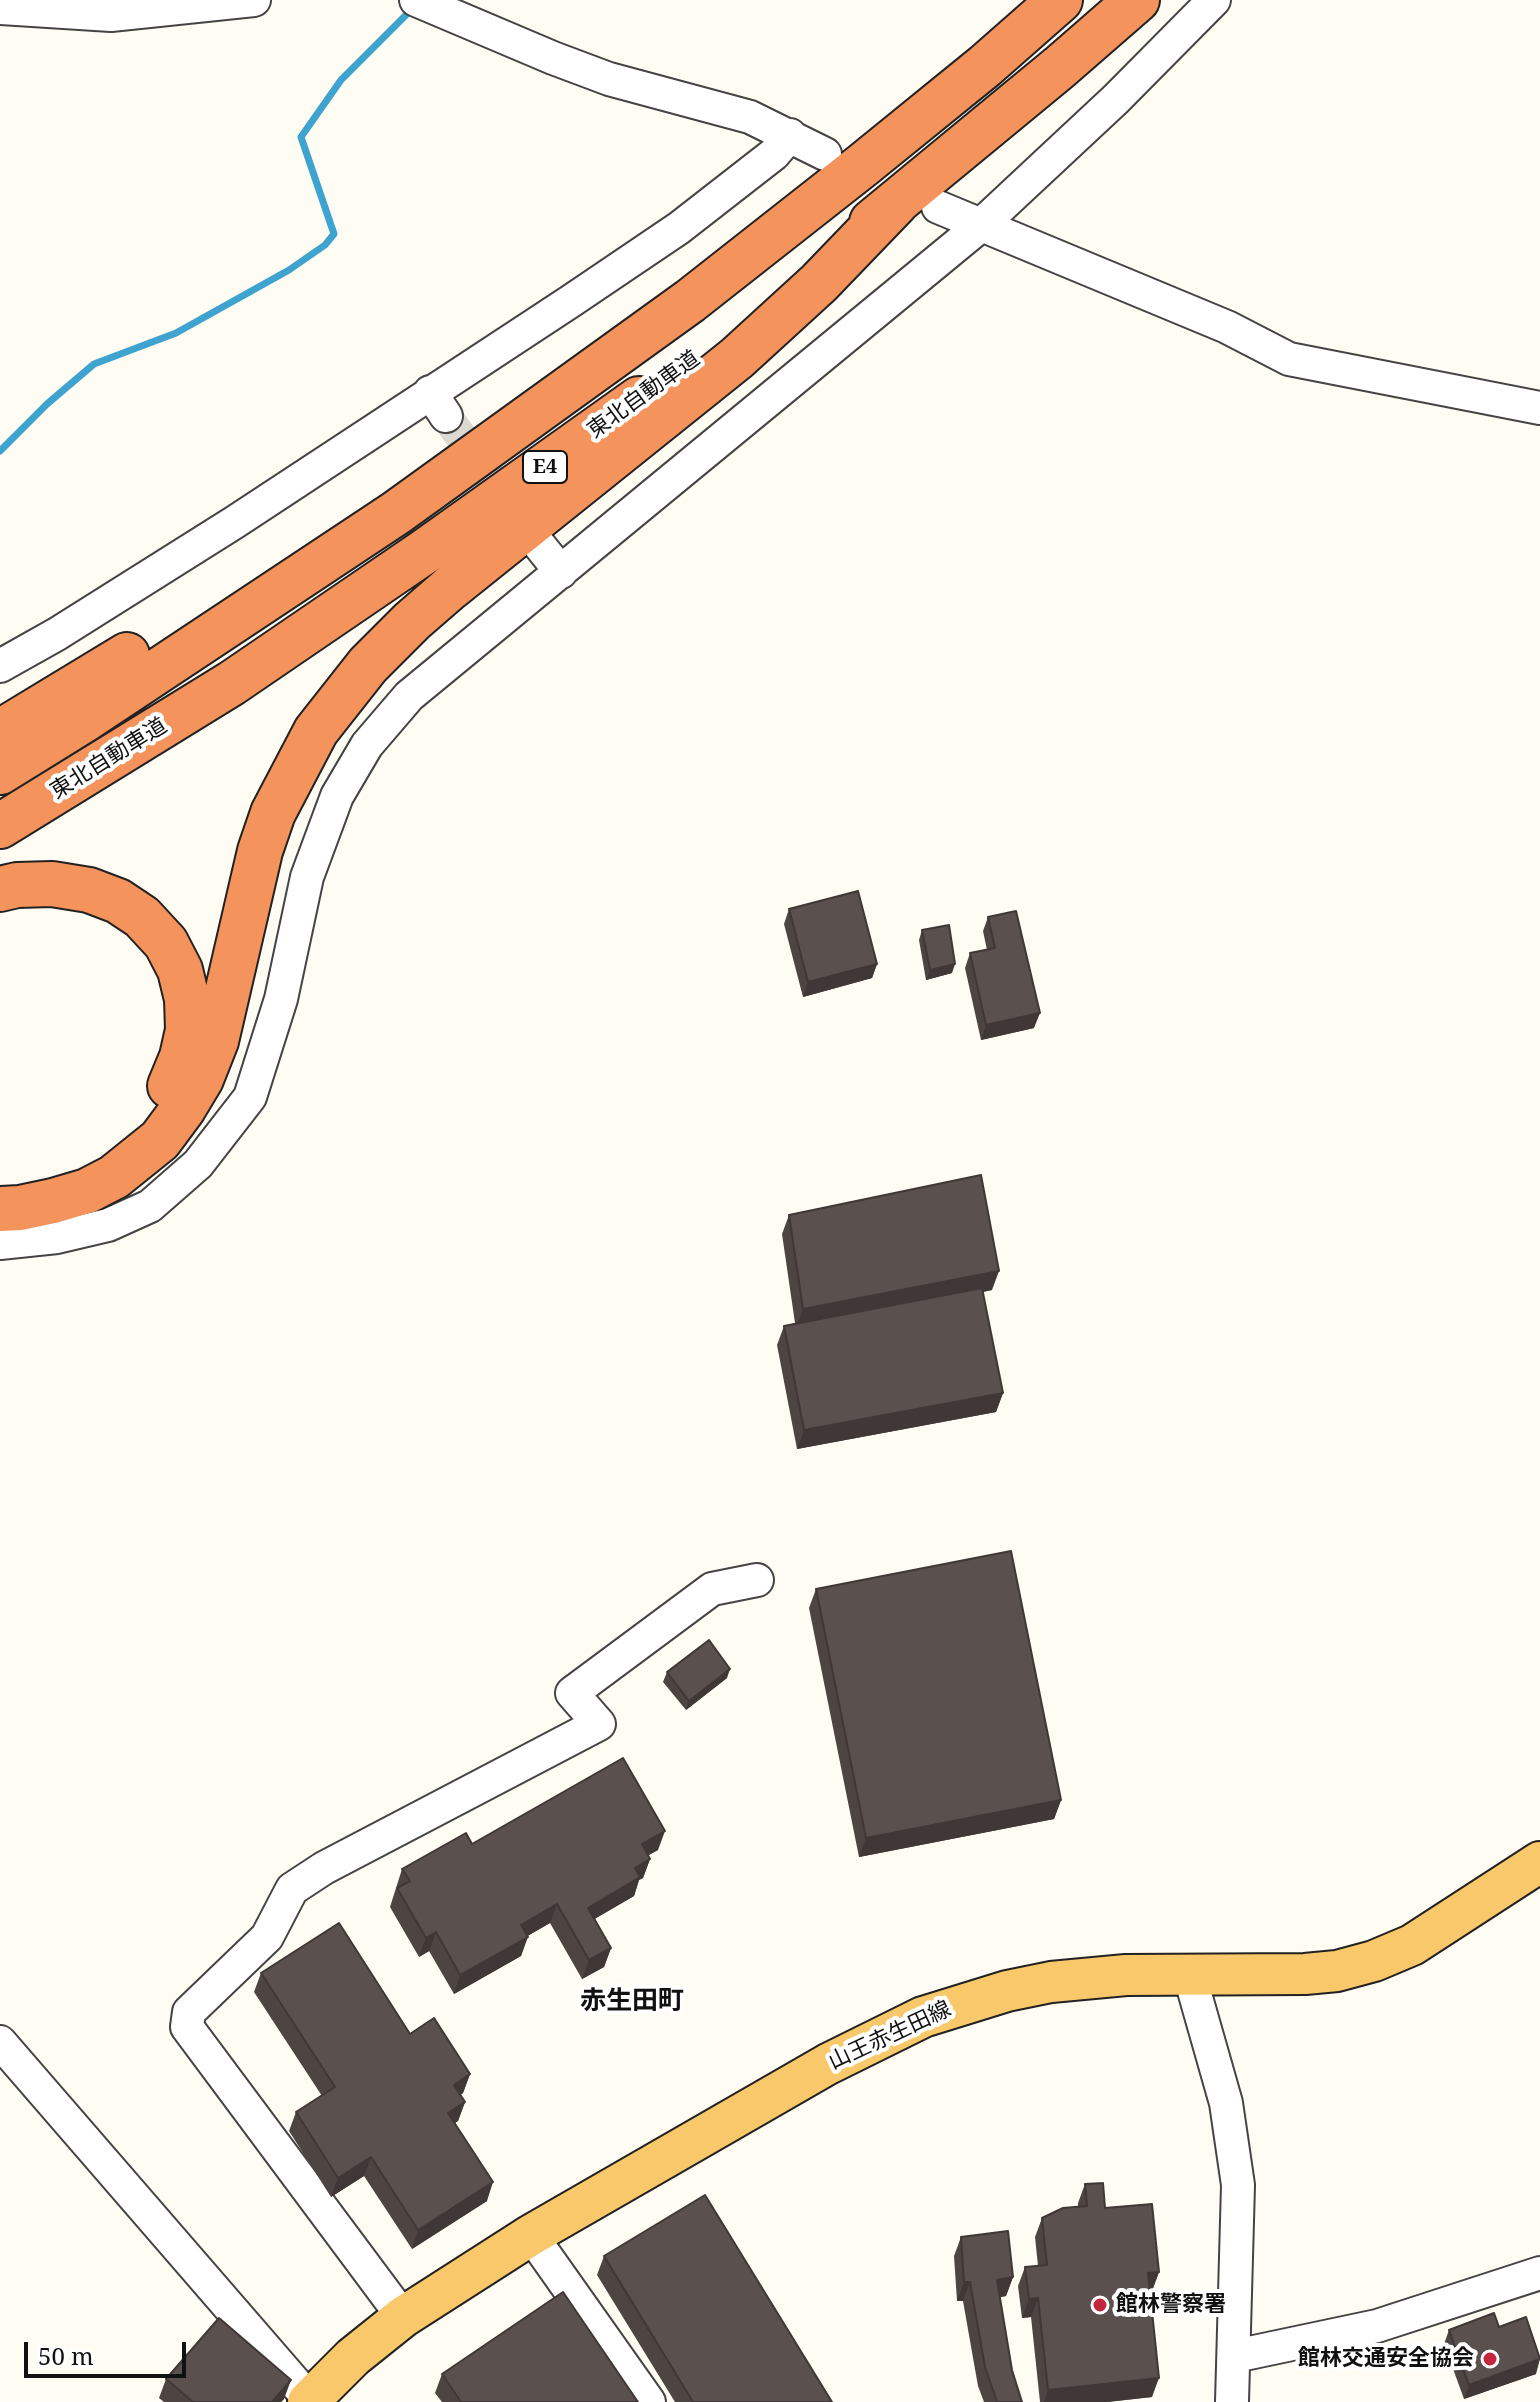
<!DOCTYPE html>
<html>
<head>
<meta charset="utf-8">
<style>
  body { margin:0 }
  #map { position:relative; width:1540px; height:2402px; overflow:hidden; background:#fffcf4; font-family:"Noto Serif",serif }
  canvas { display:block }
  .scale { position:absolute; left:24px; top:2342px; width:162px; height:36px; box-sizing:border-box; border:4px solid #111; border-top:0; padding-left:10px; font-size:24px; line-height:28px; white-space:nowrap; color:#111; -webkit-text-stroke:6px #fff; paint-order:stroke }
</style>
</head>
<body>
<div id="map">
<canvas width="1540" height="2402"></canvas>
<div class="scale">50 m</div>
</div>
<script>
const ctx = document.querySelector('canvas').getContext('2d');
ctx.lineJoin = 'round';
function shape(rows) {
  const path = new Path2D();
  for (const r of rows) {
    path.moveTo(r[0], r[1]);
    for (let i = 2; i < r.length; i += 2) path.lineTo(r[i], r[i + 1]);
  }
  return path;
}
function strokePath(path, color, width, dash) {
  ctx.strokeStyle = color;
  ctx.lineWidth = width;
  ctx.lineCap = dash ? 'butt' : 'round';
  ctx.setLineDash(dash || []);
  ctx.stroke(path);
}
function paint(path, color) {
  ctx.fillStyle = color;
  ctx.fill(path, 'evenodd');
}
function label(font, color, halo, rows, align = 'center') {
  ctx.font = font + ' "Noto Serif","Noto Sans JP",serif';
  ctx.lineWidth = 8;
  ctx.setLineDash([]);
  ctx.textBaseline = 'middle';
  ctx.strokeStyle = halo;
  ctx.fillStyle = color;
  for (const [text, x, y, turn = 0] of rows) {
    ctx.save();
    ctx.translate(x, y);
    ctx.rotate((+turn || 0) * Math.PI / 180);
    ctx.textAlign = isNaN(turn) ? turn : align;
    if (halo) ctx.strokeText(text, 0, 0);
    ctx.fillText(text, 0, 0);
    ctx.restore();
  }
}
const stream = shape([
  [0,451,47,404,94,364,176,333,289,270,325,245,334,234,301,137,341,80,407,14]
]);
const minorTunnel = shape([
  [446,416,515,511]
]);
const minor = shape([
  [416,0,553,58,609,79,750,117,825,154],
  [0,8,111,15,254,0],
  [938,207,1227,327,1289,359,1540,408],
  [430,392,446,416],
  [540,546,561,572],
  [0,666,57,634,235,522,571,301,679,228,774,154,790,135],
  [0,1243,57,1237,108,1225,150,1206,198,1164,250,1097,281,999,307,877,337,796,367,745,409,696,980,226,1116,99,1214,0],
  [1189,1973,1226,2103,1238,2185,1232,2402],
  [0,2042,310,2400],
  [531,2235,649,2402],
  [403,2317,187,2027,189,2012,267,1937,292,1889,324,1868,599,1724,572,1693,712,1589,757,1580],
  [1235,2356,1377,2326,1540,2273]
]);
const major = shape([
  [308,2402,353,2357,403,2317,531,2235,828,2064,923,2017,1007,1991,1051,1982,1126,1975,1305,1974,1337,1971,1374,1961,1412,1945,1540,1862]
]);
const highway = shape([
  [872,222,1060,67,1137,0],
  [0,732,127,655],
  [0,772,87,718,396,513,690,301,863,165,985,66,1060,0],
  [0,826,232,683,424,552,639,399],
  [0,889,17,885,52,884,89,890,118,901,142,917,166,943,180,970,187,999,188,1030,182,1057,170,1086],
  [0,1209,20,1208,53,1201,87,1191,114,1177,160,1140,183,1109,201,1079,216,1041,260,851,273,813,316,731,368,665,412,621,450,588,737,358,819,283,896,203]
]);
const wall = shape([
  [789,909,877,964,872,978,803,997,784,924],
  [988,917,1034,1028,981,1040,965,968,970,953,987,950,983,931],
  [922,930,952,973,926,980,919,940],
  [789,1215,992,1290,983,1292,1003,1393,996,1412,797,1449,777,1345,784,1326,795,1323,782,1234],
  [816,1589,1061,1800,1054,1819,859,1857,809,1608],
  [667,1672,727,1678,686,1710,663,1682],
  [472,1844,658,1850,648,1855,650,1859,643,1878,639,1880,634,1896,594,1919,611,1948,604,1967,582,1979,550,1923,527,1936,521,1956,454,1994,429,1951,419,1957,390,1907,402,1869],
  [261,1973,410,2034,470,2074,463,2093,460,2095,465,2102,458,2121,455,2123,487,2201,412,2249,364,2176,331,2197,289,2131,296,2112,322,2096,254,1992],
  [1085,2184,1159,2272,1152,2291,1150,2291,1152,2397,1107,2402,1040,2402,1031,2317,1022,2318,1018,2286,1025,2267,1038,2266,1035,2237,1042,2218,1078,2207,1078,2203],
  [961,2237,1013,2277,1006,2296,1000,2297,1012,2370,1022,2402,984,2402,978,2386,963,2301,957,2301,954,2256],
  [604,2256,832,2402,675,2402,597,2275],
  [1499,2327,1536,2374,1464,2399,1444,2344,1449,2330],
  [442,2374,638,2402,442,2402,435,2393],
  [166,2379,284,2399,281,2402,164,2402,159,2398]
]);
const shadedWall = shape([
  [877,964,872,978,803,997,808,982],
  [955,964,952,973,926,980,930,970],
  [1040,1013,1034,1028,981,1040,986,1025],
  [999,1271,992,1290,796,1328,803,1309],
  [1003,1393,996,1412,797,1449,804,1430],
  [730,1669,727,1678,686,1710,689,1701],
  [1061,1800,1054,1819,859,1857,866,1838],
  [665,1831,658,1850,635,1863,642,1844],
  [650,1859,643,1878,639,1880,634,1896,581,1927,588,1908,635,1868],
  [557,1904,550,1923,514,1944,521,1925],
  [436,1932,429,1951,419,1957,426,1938],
  [528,1937,521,1956,454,1994,460,1975],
  [611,1948,604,1967,582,1979,589,1960],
  [470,2074,463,2093,447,2104,454,2085],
  [465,2102,458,2121,441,2132,448,2113],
  [371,2157,364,2176,331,2197,338,2178],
  [493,2182,487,2201,412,2249,418,2230],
  [1159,2272,1152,2291,1141,2292,1148,2273],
  [1013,2277,1006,2296,990,2299,997,2280],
  [964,2282,970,2282,963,2301,957,2301],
  [1038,2298,1031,2317,1022,2318,1029,2299],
  [1540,2359,1536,2374,1464,2399,1469,2385],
  [1159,2378,1152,2397,1107,2402,1044,2402,1048,2390],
  [291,2380,284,2399,281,2402,272,2402]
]);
const building = shape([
  [858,891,877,964,808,982,789,909,858,891],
  [1016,911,1040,1013,986,1025,970,953,995,948,988,917,1016,911],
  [949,925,955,964,930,970,922,930,949,925],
  [981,1175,999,1271,803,1309,789,1215,981,1175],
  [982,1288,1003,1393,804,1430,784,1326,982,1288],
  [1011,1551,1061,1800,866,1838,816,1589,1011,1551],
  [709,1640,730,1669,689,1701,667,1672,709,1640],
  [623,1758,665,1831,642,1844,650,1859,635,1868,640,1877,588,1908,611,1948,589,1960,557,1904,521,1925,528,1937,460,1975,436,1932,426,1938,397,1888,410,1881,402,1869,466,1833,472,1844,623,1758],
  [339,1923,410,2034,434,2018,470,2074,454,2085,465,2102,448,2113,493,2182,418,2230,371,2157,338,2178,296,2112,335,2087,261,1973,339,1923],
  [1103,2183,1105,2208,1152,2204,1159,2272,1148,2273,1159,2378,1048,2390,1038,2298,1029,2299,1025,2267,1047,2265,1042,2218,1063,2208,1087,2206,1085,2184,1103,2183],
  [705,2195,832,2402,693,2402,604,2256,705,2195],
  [1008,2231,1013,2277,997,2280,1012,2370,1022,2402,997,2402,985,2367,970,2282,964,2282,961,2237,1008,2231],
  [563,2292,638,2402,461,2402,442,2374,563,2292],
  [1494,2313,1499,2327,1526,2317,1540,2359,1469,2385,1449,2330,1494,2313],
  [219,2318,291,2380,272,2402,193,2402,166,2379,219,2318]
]);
const markers = [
  [1100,2305,8,"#c4263d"],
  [1490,2359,8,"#c4263d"]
];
const shields = [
  [545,467,44]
];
const shieldNames = [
  ["E4",545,467]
];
const streetNames = [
  ["東北自動車道",644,395,-36],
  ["東北自動車道",109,759,-32],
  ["山王赤生田線",890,2036,-25]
];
const poiNames = [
  ["館林警察署",1116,2305],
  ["館林交通安全協会",1474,2359,"right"]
];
const quarterNames = [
  ["赤生田町",632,2002]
];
strokePath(stream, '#3ea4cf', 7);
strokePath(minorTunnel, '#dbd9d2', 32, [32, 16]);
strokePath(minor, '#444', 36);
strokePath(major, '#222', 44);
strokePath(highway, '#222', 48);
strokePath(minor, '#fff', 32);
strokePath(major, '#f9c86a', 40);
strokePath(highway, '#f5935c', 44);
paint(wall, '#4d4542');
paint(shadedWall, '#3f3836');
paint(building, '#5a504d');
strokePath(building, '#3f3836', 2);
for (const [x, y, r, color] of markers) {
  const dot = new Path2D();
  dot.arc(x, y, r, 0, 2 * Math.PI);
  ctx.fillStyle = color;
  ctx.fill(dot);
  strokePath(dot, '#fff', 3);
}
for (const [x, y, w] of shields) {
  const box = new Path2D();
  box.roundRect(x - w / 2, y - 16, w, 32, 6);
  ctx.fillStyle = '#fff';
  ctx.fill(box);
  strokePath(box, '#111', 2);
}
label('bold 20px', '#111', null, shieldNames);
label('22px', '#111', '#fff', streetNames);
label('bold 22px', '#111', '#fff', poiNames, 'left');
label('bold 26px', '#111', '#fff', quarterNames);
</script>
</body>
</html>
